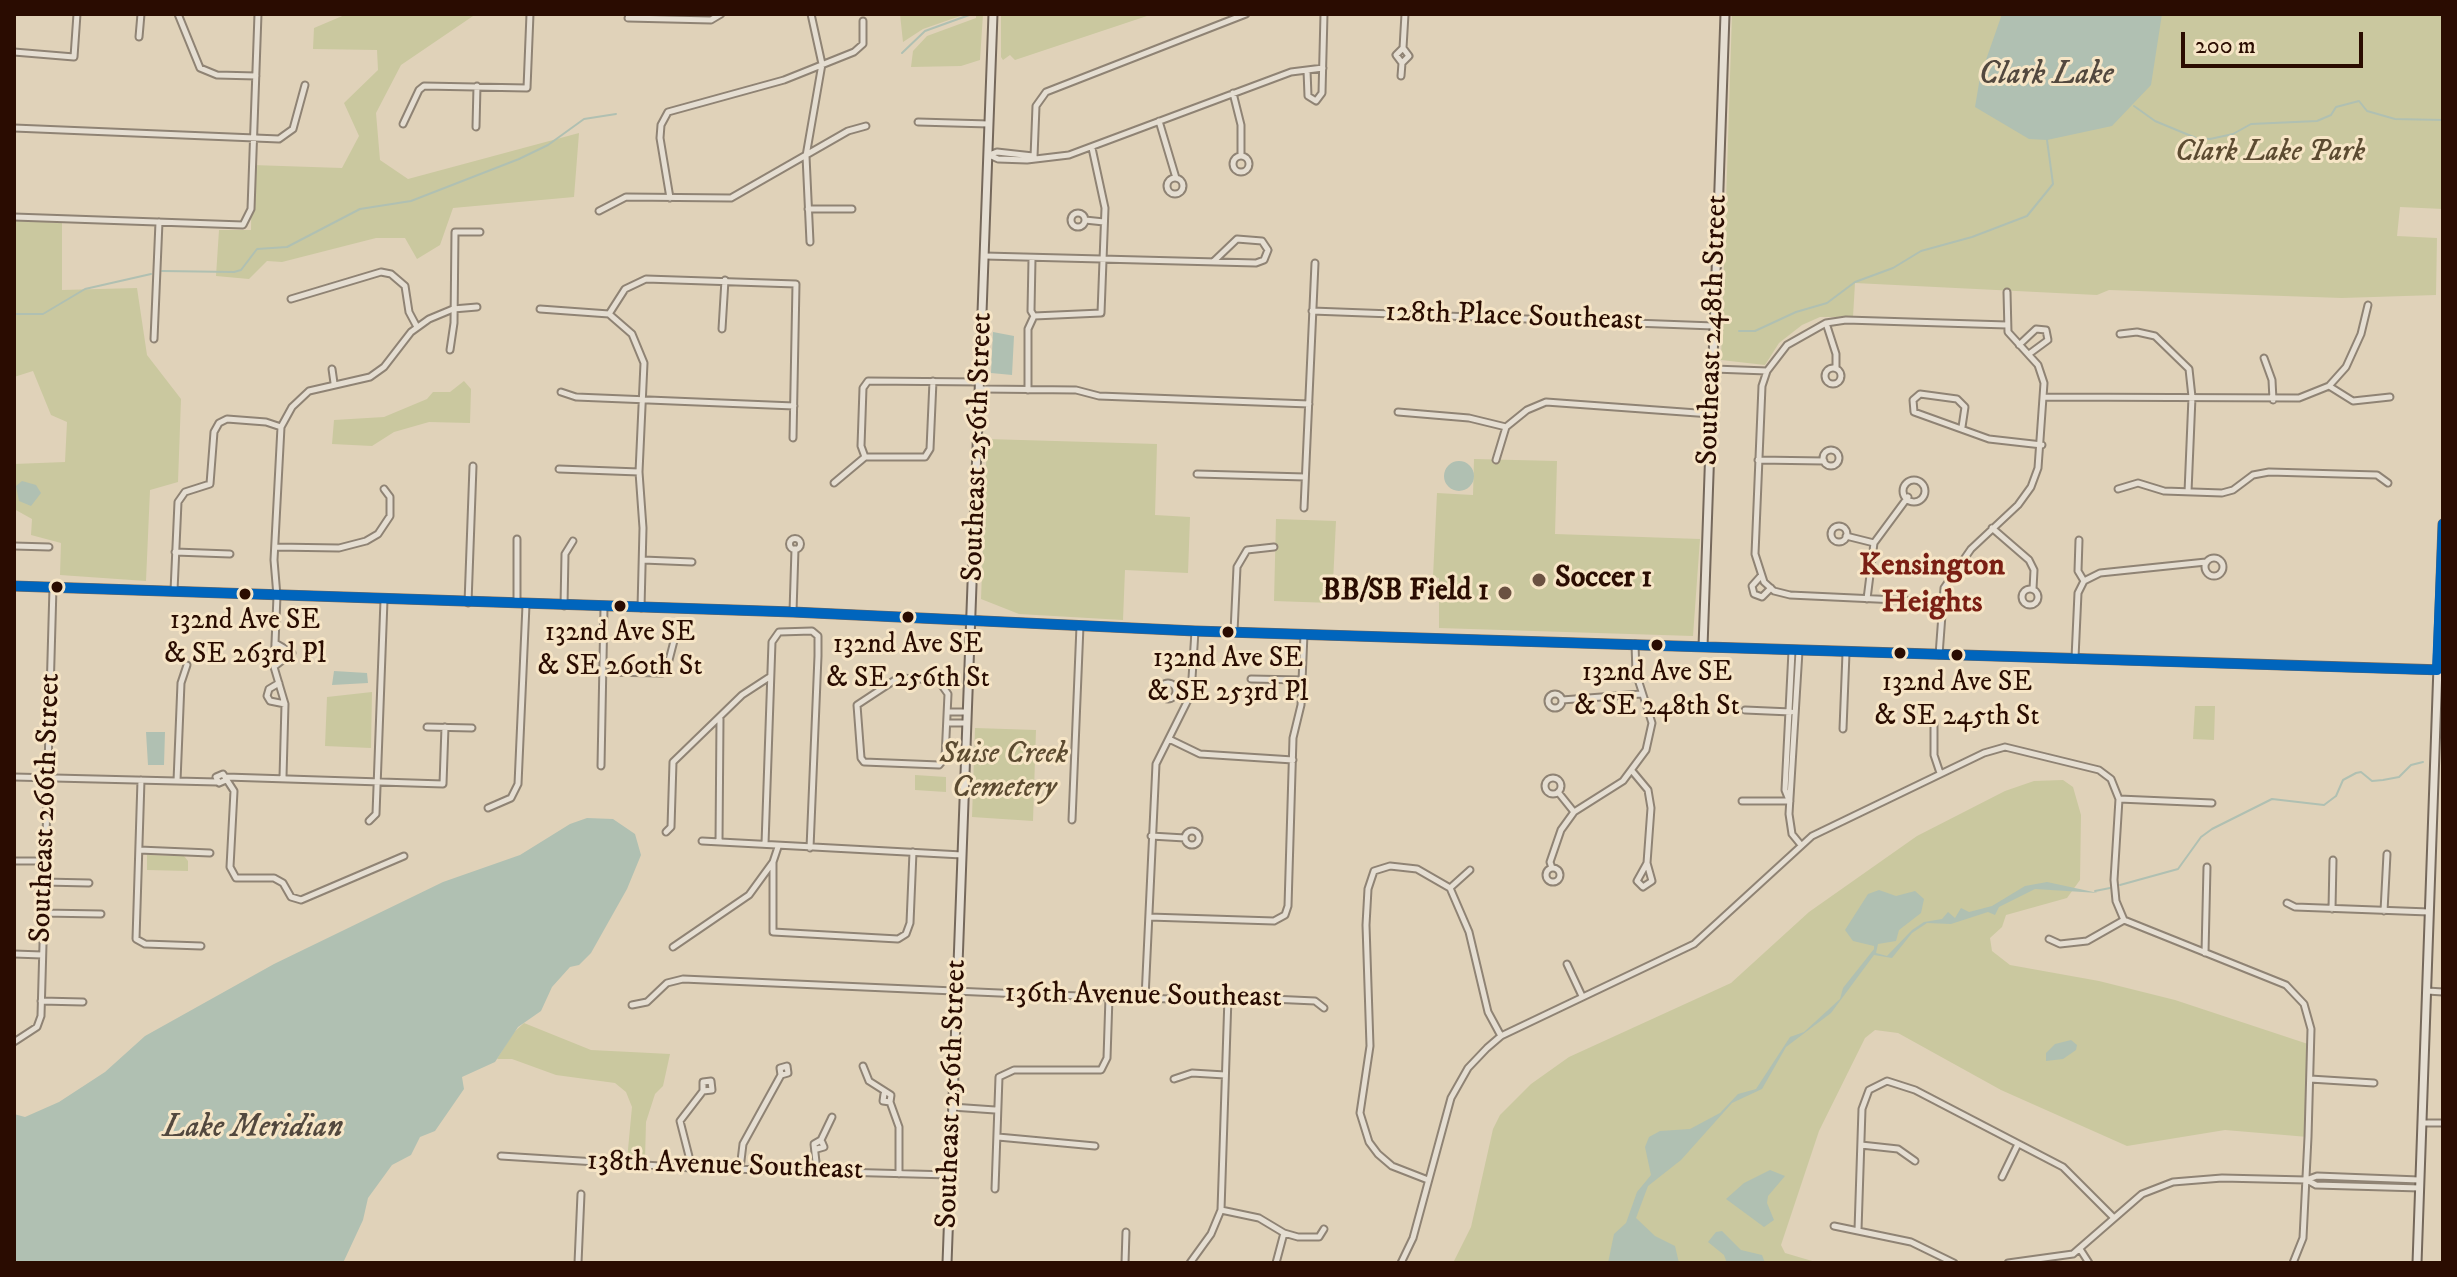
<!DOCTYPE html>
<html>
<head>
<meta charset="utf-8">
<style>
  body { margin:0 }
  #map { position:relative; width:2457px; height:1277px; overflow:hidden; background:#e0d2b9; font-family:"IM FELL DW Pica",serif }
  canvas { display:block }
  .frame { position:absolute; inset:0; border:16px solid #2a0c01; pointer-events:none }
  .scale { position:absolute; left:2181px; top:32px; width:182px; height:36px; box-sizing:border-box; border:4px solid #2a0c01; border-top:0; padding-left:10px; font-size:24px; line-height:28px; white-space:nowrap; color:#2a0c01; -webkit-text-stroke:6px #f6e5c6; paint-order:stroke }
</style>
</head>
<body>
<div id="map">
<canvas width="2457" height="1277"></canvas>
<div class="frame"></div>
<div class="scale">200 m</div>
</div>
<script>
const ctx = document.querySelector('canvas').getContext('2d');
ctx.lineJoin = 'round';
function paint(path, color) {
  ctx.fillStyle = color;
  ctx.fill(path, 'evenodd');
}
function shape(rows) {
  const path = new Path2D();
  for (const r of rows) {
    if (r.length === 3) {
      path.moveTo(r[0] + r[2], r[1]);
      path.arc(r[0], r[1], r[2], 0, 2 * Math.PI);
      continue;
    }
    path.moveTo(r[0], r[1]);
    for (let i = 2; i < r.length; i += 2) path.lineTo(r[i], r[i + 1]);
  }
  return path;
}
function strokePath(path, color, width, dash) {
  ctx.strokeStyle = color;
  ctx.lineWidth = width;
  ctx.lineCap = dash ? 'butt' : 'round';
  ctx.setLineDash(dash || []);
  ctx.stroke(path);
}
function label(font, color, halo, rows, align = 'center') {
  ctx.font = font + ' "IM FELL DW Pica",serif';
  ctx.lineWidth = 6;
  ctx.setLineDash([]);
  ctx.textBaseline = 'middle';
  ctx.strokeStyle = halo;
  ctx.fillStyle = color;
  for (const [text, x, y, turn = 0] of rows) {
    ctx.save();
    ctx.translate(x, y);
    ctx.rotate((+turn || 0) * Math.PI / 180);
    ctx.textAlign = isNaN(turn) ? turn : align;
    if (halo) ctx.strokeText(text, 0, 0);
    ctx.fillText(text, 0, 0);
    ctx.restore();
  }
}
const green = shape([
  [347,14,476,14,401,65,376,113,380,160,408,179,579,133,574,197,453,208,440,245,417,259,405,238,376,238,282,262,267,261,249,279,216,276,219,230,251,230,252,165,342,168,359,136,344,103,378,70,377,50,313,49,314,28],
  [900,14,966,14,923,29,903,42],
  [976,14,983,14,980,60,961,66,911,67,913,51,927,36,976,18],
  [1001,14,1153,14,1015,60,1010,55,1003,60,1001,57],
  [1732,14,2443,14,2443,209,2400,207,2397,236,2437,238,2436,295,2342,298,2109,290,2097,295,1855,283,1853,317,1820,317,1802,325,1779,343,1765,365,1721,360],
  [14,220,62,223,62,290,137,288,147,355,181,399,178,482,150,490,146,581,60,575,61,543,31,535,32,519,14,509,14,464,65,462,67,422,51,415,33,371,14,377],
  [464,381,471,389,470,423,429,422,394,432,372,446,332,444,334,420,384,417,427,399,433,392,450,392],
  [987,439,1157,444,1155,515,1190,517,1188,573,1125,570,1123,620,1019,614,981,599],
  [1474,459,1557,461,1555,534,1700,539,1693,636,1439,628,1439,578,1433,577,1437,493,1473,495],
  [1276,519,1336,521,1332,603,1274,601],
  [372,692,371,748,325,746,327,697],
  [2195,706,2215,706,2214,740,2193,739],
  [975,728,1036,730,1033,821,972,817],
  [915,775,946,777,946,792,915,790],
  [2063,780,2073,787,2081,815,2080,880,2067,898,2006,915,2002,927,1990,938,1992,951,2010,965,2099,981,2175,1000,2311,1045,2308,1137,2225,1130,2127,1146,2001,1090,1898,1033,1875,1030,1865,1038,1819,1131,1781,1245,1785,1253,1819,1263,1453,1263,1471,1227,1493,1129,1500,1115,1531,1084,1569,1057,1731,983,1809,912,1917,836,2005,791,2034,781],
  [147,855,184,856,188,861,188,871,147,870],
  [524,1023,591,1050,670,1054,663,1086,655,1094,646,1122,645,1160,627,1160,632,1107,626,1092,615,1083,556,1075,512,1059,497,1059,513,1033]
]);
const water = shape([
  [2002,14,2162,14,2151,85,2112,126,2047,140,2029,139,1975,107,1980,77],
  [993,332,1014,336,1012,375,991,373],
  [1459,476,15],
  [22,481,36,485,41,493,31,506,19,501,16,486],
  [334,671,367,673,368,683,332,685],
  [146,732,165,732,164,765,148,765],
  [587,818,613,819,635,834,641,855,627,889,591,953,579,965,570,967,552,987,541,1011,518,1027,495,1062,462,1077,464,1089,435,1131,420,1137,411,1155,392,1165,368,1198,363,1220,343,1263,14,1263,14,1114,25,1117,59,1102,105,1072,145,1036,274,964,443,882,520,855,570,824],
  [2047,882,2098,893,2035,889,1999,907,1995,915,1988,912,1951,924,1927,923,1912,933,1892,958,1874,955,1831,1013,1786,1047,1762,1089,1732,1103,1681,1160,1648,1186,1636,1218,1655,1236,1675,1246,1679,1263,1608,1263,1614,1234,1626,1223,1637,1192,1651,1175,1645,1147,1649,1137,1660,1131,1690,1129,1720,1113,1738,1094,1756,1089,1790,1037,1804,1032,1840,999,1843,988,1874,949,1874,946,1853,941,1845,930,1868,894,1879,890,1896,896,1915,891,1924,899,1921,913,1899,930,1896,941,1878,944,1876,953,1887,956,1912,930,1924,922,1942,919,1948,912,1955,918,1961,908,1969,912,1992,906,2025,886],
  [2071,1040,2077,1045,2076,1050,2063,1059,2046,1061,2046,1053,2055,1044],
  [1770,1170,1785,1176,1768,1196,1767,1203,1774,1220,1764,1227,1726,1199,1744,1183],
  [1722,1231,1741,1250,1762,1255,1765,1263,1727,1263,1724,1255,1708,1242,1716,1232]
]);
const stream = shape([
  [902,53,925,31,972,14],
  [2134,106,2155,121,2196,138,2210,139,2233,134,2251,124,2317,121,2331,115,2336,107,2359,101,2367,111,2395,119,2443,120],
  [162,271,234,272,241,270,257,249,287,247,360,209,411,201,519,159,548,145,584,119,616,114],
  [14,314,43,314,85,289,151,274],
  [1739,331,1755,331,1796,312,1827,303,1855,282,1893,268,1921,251,1972,237,2027,216,2053,184,2047,140],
  [2120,885,2178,869,2201,837,2212,829,2272,799,2324,805,2336,796,2343,780,2356,773,2361,772,2372,781,2383,780,2399,777,2411,765,2423,762],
  [2095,891,2110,888]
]);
const street = shape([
  [178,14,200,68,217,75,256,76],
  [628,18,711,20,721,14],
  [139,37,141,14],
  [1403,48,1405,14],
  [14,52,74,57,77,14],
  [1307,70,1308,96,1316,101,1322,93,1324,14],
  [1401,76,1402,63,1409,56,1403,48,1396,55,1402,63],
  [1233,93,1241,125,1241,156],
  [1159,121,1176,178],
  [918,122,989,124],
  [403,124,419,90,424,86,527,88,530,14],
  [476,127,477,86],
  [14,128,279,139,293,129,305,85],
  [989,155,998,159,1027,160,1069,155,1291,72,1323,68],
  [989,155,997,152,1033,156],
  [1241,164,8],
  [1034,157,1036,106,1046,92,1246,14],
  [1175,186,8],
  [670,198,660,138,661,125,668,112,784,80,854,52,863,44,863,21],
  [808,209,852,209],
  [599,211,626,197,731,198,848,131,866,126],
  [1078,220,7],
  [14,217,243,225,251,209,258,14],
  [1085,220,1104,222],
  [810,242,806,156,822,64,811,14],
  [985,256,1256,263,1264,260,1268,250,1262,241,1237,239,1214,261],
  [291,299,381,272,391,274,405,286,409,312,417,327],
  [540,309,609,314],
  [1312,311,1714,326],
  [609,314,625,289,646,279,796,284,793,438],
  [609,314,632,334,644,363,639,472,643,528,641,608],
  [1034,316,1101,313,1105,208,1092,148],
  [1826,323,1836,354,1836,368],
  [722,329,725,280],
  [2120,334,2137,332,2155,336,2189,369,2192,397,2188,492],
  [154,339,159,222],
  [2019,345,2036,329,2046,330,2048,340,2029,354],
  [450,350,454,323,455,232,480,232],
  [2264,358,2272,380,2273,400],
  [1833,376,8],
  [332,369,334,383],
  [1714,369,1767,371],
  [2329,386,2353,401,2390,397],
  [982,389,1076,390,1099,396,1309,404],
  [1028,390,1028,329,1034,316,1031,311,1032,259],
  [561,392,576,397,794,406],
  [2045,397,2299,398,2329,386,2346,367,2361,334,2368,305],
  [1398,412,1469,418,1506,427],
  [1962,427,1965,407,1957,399,1920,394,1913,400,1914,412,1989,439,2042,445],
  [1831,458,8],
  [865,457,861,446,863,388,868,381,981,382],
  [1496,460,1506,427,1527,410,1546,402,1711,414],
  [1758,460,1824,461],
  [559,469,639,472],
  [1197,474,1305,477],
  [1914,491,11],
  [834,483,865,457,925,457,930,449,933,381],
  [2118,489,2138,483,2164,491,2222,493,2233,490,2253,475,2269,472,2377,475,2388,483],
  [1304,508,1315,263],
  [1839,534,8],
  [1992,528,2029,560,2034,570,2033,589],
  [1846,536,1874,543],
  [795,544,5.5],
  [14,546,49,547],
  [275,547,339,548,366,541,378,534,390,516,390,497,384,489],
  [175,552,230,554],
  [2214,567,9],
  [643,560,692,562],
  [1760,577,1752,586,1754,594,1762,597,1771,588],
  [2084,581,2100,573,2206,562],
  [2030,597,8],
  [174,591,178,502,185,492,210,484,214,432,219,423,227,419,266,422,281,427],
  [1867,599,1874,543,1908,497],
  [1940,602,1790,595,1774,591,1764,582,1755,554,1762,386,1767,371,1787,345,1826,323,1846,320,2007,325],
  [468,603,473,466],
  [517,603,517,539],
  [564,606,565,554,573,541],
  [793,612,795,549],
  [1234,632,1237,567,1247,550,1274,547],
  [275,643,292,653,275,666],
  [1799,651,1789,814,1792,834,1801,845],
  [1939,655,1944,588,1971,549,2018,505,2031,487,2038,468,2044,383,2038,365,2008,332,2007,292],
  [2075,658,2078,593,2084,581,2078,571,2079,540],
  [603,672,662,673,667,668,675,637],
  [898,678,938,680,948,694,945,758,939,765,864,762,861,758,857,705,898,678],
  [1251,679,1302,680],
  [279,683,269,689,267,696,270,701,285,704],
  [1168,691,8],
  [1555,701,7],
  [1562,700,1641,694],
  [1745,710,1791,712],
  [948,712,967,712],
  [948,723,967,723],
  [1934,723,1934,755,1940,773],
  [427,727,472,728],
  [1843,729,1846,653],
  [1169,739,1200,754,1293,760],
  [601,766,604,608],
  [1633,772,1648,790,1651,808,1647,863,1652,881,1643,887,1637,881,1647,863],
  [14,777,217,782],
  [226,777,443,784,445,727],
  [283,777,285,704,274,667,277,596,274,560,281,427,292,407,309,391,370,377,384,367,411,332,429,319,453,309,477,307],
  [1553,786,8],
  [141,780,136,939,145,944,201,946],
  [226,780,219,783,216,777,223,774,234,791,230,867,236,878,274,878,283,883,291,897,301,900,404,856],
  [177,781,181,683,187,665],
  [1558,792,1574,812],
  [2119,799,2114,880,2116,901,2124,920],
  [1789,800,1785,790,1792,651],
  [1742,801,1790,801],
  [488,808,511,798,518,784,526,605],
  [1072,820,1080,626],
  [369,821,376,814,384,600],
  [1192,838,7],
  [666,832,671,827,673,762,742,695,768,678],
  [1151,836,1185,838],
  [702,841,962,855],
  [719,842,720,719],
  [765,844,772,642,779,632,812,631,818,636,818,656,810,848],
  [139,850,210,853],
  [14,861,44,861],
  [773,862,773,932,898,939,906,934,910,923,913,852],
  [1552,868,1550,862,1561,830,1574,812,1623,781,1646,750,1652,723,1636,673,1635,644],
  [1553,875,7],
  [44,882,89,883],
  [1450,888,1470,870],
  [2287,903,2295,907,2429,912],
  [2332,909,2333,860],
  [2384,911,2387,854],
  [43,913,101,914],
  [1149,917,1274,921,1285,915,1288,906,1293,738,1301,705,1304,634],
  [2124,920,2286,985,2304,1004,2311,1029,2308,1137,2303,1238,2293,1263],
  [2049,939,2060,944,2087,941,2124,920],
  [673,947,749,895,773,862,778,847],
  [2205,953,2207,867],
  [14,954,42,955],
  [1567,964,1582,996],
  [2427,991,2443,992],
  [1145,998,1156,764,1191,694,1195,631],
  [41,1001,83,1002],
  [632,1005,647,1002,667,983,683,979,1022,994,1200,1000,1228,997,1315,1001,1324,1008],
  [14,1042,37,1027,41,1016,53,587],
  [863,1066,869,1081,891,1095,890,1102,883,1101,884,1094],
  [1174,1079,1192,1073,1225,1075],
  [2310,1079,2374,1083],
  [890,1102,899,1127,899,1174],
  [952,1107,995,1110],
  [2422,1123,2443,1123],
  [998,1137,1095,1146],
  [821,1140,832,1117],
  [1861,1145,1898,1149,1915,1161],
  [817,1149,824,1147,821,1140,814,1144,817,1171],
  [501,1156,692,1168,950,1175],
  [692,1168,680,1121,703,1091,712,1090,711,1081,703,1082,703,1091],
  [740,1169,743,1144,781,1075,780,1068,787,1066,788,1073,781,1075],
  [2002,1177,2018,1144],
  [1428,1180,1392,1166,1378,1154,1369,1142,1360,1113,1370,1046,1366,925,1368,889,1374,871,1390,866,1417,869,1450,888,1469,932,1488,1012,1501,1036],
  [2307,1180,2316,1185,2420,1188],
  [995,1189,999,1077,1014,1070,1101,1070,1107,1058,1109,997],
  [1221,1210,1259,1218,1284,1233,1298,1237,1319,1237,1324,1229],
  [1834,1226,1911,1242,1954,1263],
  [1858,1230,1862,1109,1869,1090,1887,1081,1915,1090,2063,1167,2113,1217],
  [2080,1249,2089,1263],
  [578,1263,581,1194],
  [1125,1263,1126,1232],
  [1190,1263,1211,1234,1221,1210,1228,997],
  [1276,1263,1284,1233],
  [1401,1263,1413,1238,1451,1098,1468,1068,1487,1048,1501,1036,1694,944,1812,836,1984,753,2005,747,2099,770,2111,779,2119,799,2212,803],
  [2008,1263,2073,1254,2142,1194,2173,1182,2222,1178,2306,1180,2317,1176,2419,1180]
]);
const secondary = shape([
  [14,586,793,612,1195,631,2443,670],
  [1703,647,1725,14],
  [947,1263,993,14],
  [2417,1263,2443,524]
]);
const bus1 = shape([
  [14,586,793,612,1195,631,2437,670],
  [2437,670,2443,524]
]);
const markers = [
  [1539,580,8,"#6a5141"],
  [57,587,7,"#2a0c01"],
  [1505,593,8,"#6a5141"],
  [245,594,7,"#2a0c01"],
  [620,606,7,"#2a0c01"],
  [908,617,7,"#2a0c01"],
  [1228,632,7,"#2a0c01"],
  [1657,645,7,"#2a0c01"],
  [1900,653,7,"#2a0c01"],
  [1957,655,7,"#2a0c01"]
];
const busNames = [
  ["132nd Ave SE",245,622],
  ["& SE 263rd Pl",245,656],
  ["132nd Ave SE",620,634],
  ["& SE 260th St",620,668],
  ["132nd Ave SE",908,646],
  ["& SE 256th St",908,680],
  ["132nd Ave SE",1228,660],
  ["& SE 253rd Pl",1228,694],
  ["132nd Ave SE",1657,674],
  ["& SE 248th St",1657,708],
  ["132nd Ave SE",1957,684],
  ["& SE 245th St",1957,718]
];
const parkNames = [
  ["Clark Lake Park",2270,154],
  ["Suise Creek",1004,756],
  ["Cemetery",1004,790]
];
const streetNames = [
  ["128th Place Southeast",1514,318,2],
  ["Southeast 248th Street",1714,330,-88],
  ["Southeast 256th Street",979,447,-88],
  ["Southeast 266th Street",47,808,-88],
  ["136th Avenue Southeast",1143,997,1],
  ["Southeast 256th Street",953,1094,-88],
  ["138th Avenue Southeast",725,1167,2]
];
const poiNames = [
  ["Soccer 1",1555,580],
  ["BB/SB Field 1",1489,593,"right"]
];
const waterNames = [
  ["Clark Lake",2046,76],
  ["Lake Meridian",253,1129]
];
const neighbourhoodNames = [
  ["Kensington",1932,567],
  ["Heights",1932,604]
];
paint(green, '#cac89f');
paint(water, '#b0c0b2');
strokePath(stream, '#b0c0b2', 2);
strokePath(street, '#8f8374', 9);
strokePath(secondary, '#75685b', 11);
strokePath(street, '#e5ded2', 5);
strokePath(secondary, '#e5ded2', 7);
strokePath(bus1, '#0065bd', 10);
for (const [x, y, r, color] of markers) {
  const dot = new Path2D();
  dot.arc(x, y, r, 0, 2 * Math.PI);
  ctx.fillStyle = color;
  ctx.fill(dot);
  strokePath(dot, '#f6e5c6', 3);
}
label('28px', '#2a0c01', '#f6e5c6', busNames);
label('italic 30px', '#5c4b31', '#f6e5c6', parkNames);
label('30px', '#2a0c01', '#f6e5c6', streetNames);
label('bold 30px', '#2a0c01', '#f6e5c6', poiNames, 'left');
label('italic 32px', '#52483e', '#f6e5c6', waterNames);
label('bold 32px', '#7a1f14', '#f6e5c6', neighbourhoodNames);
</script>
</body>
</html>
